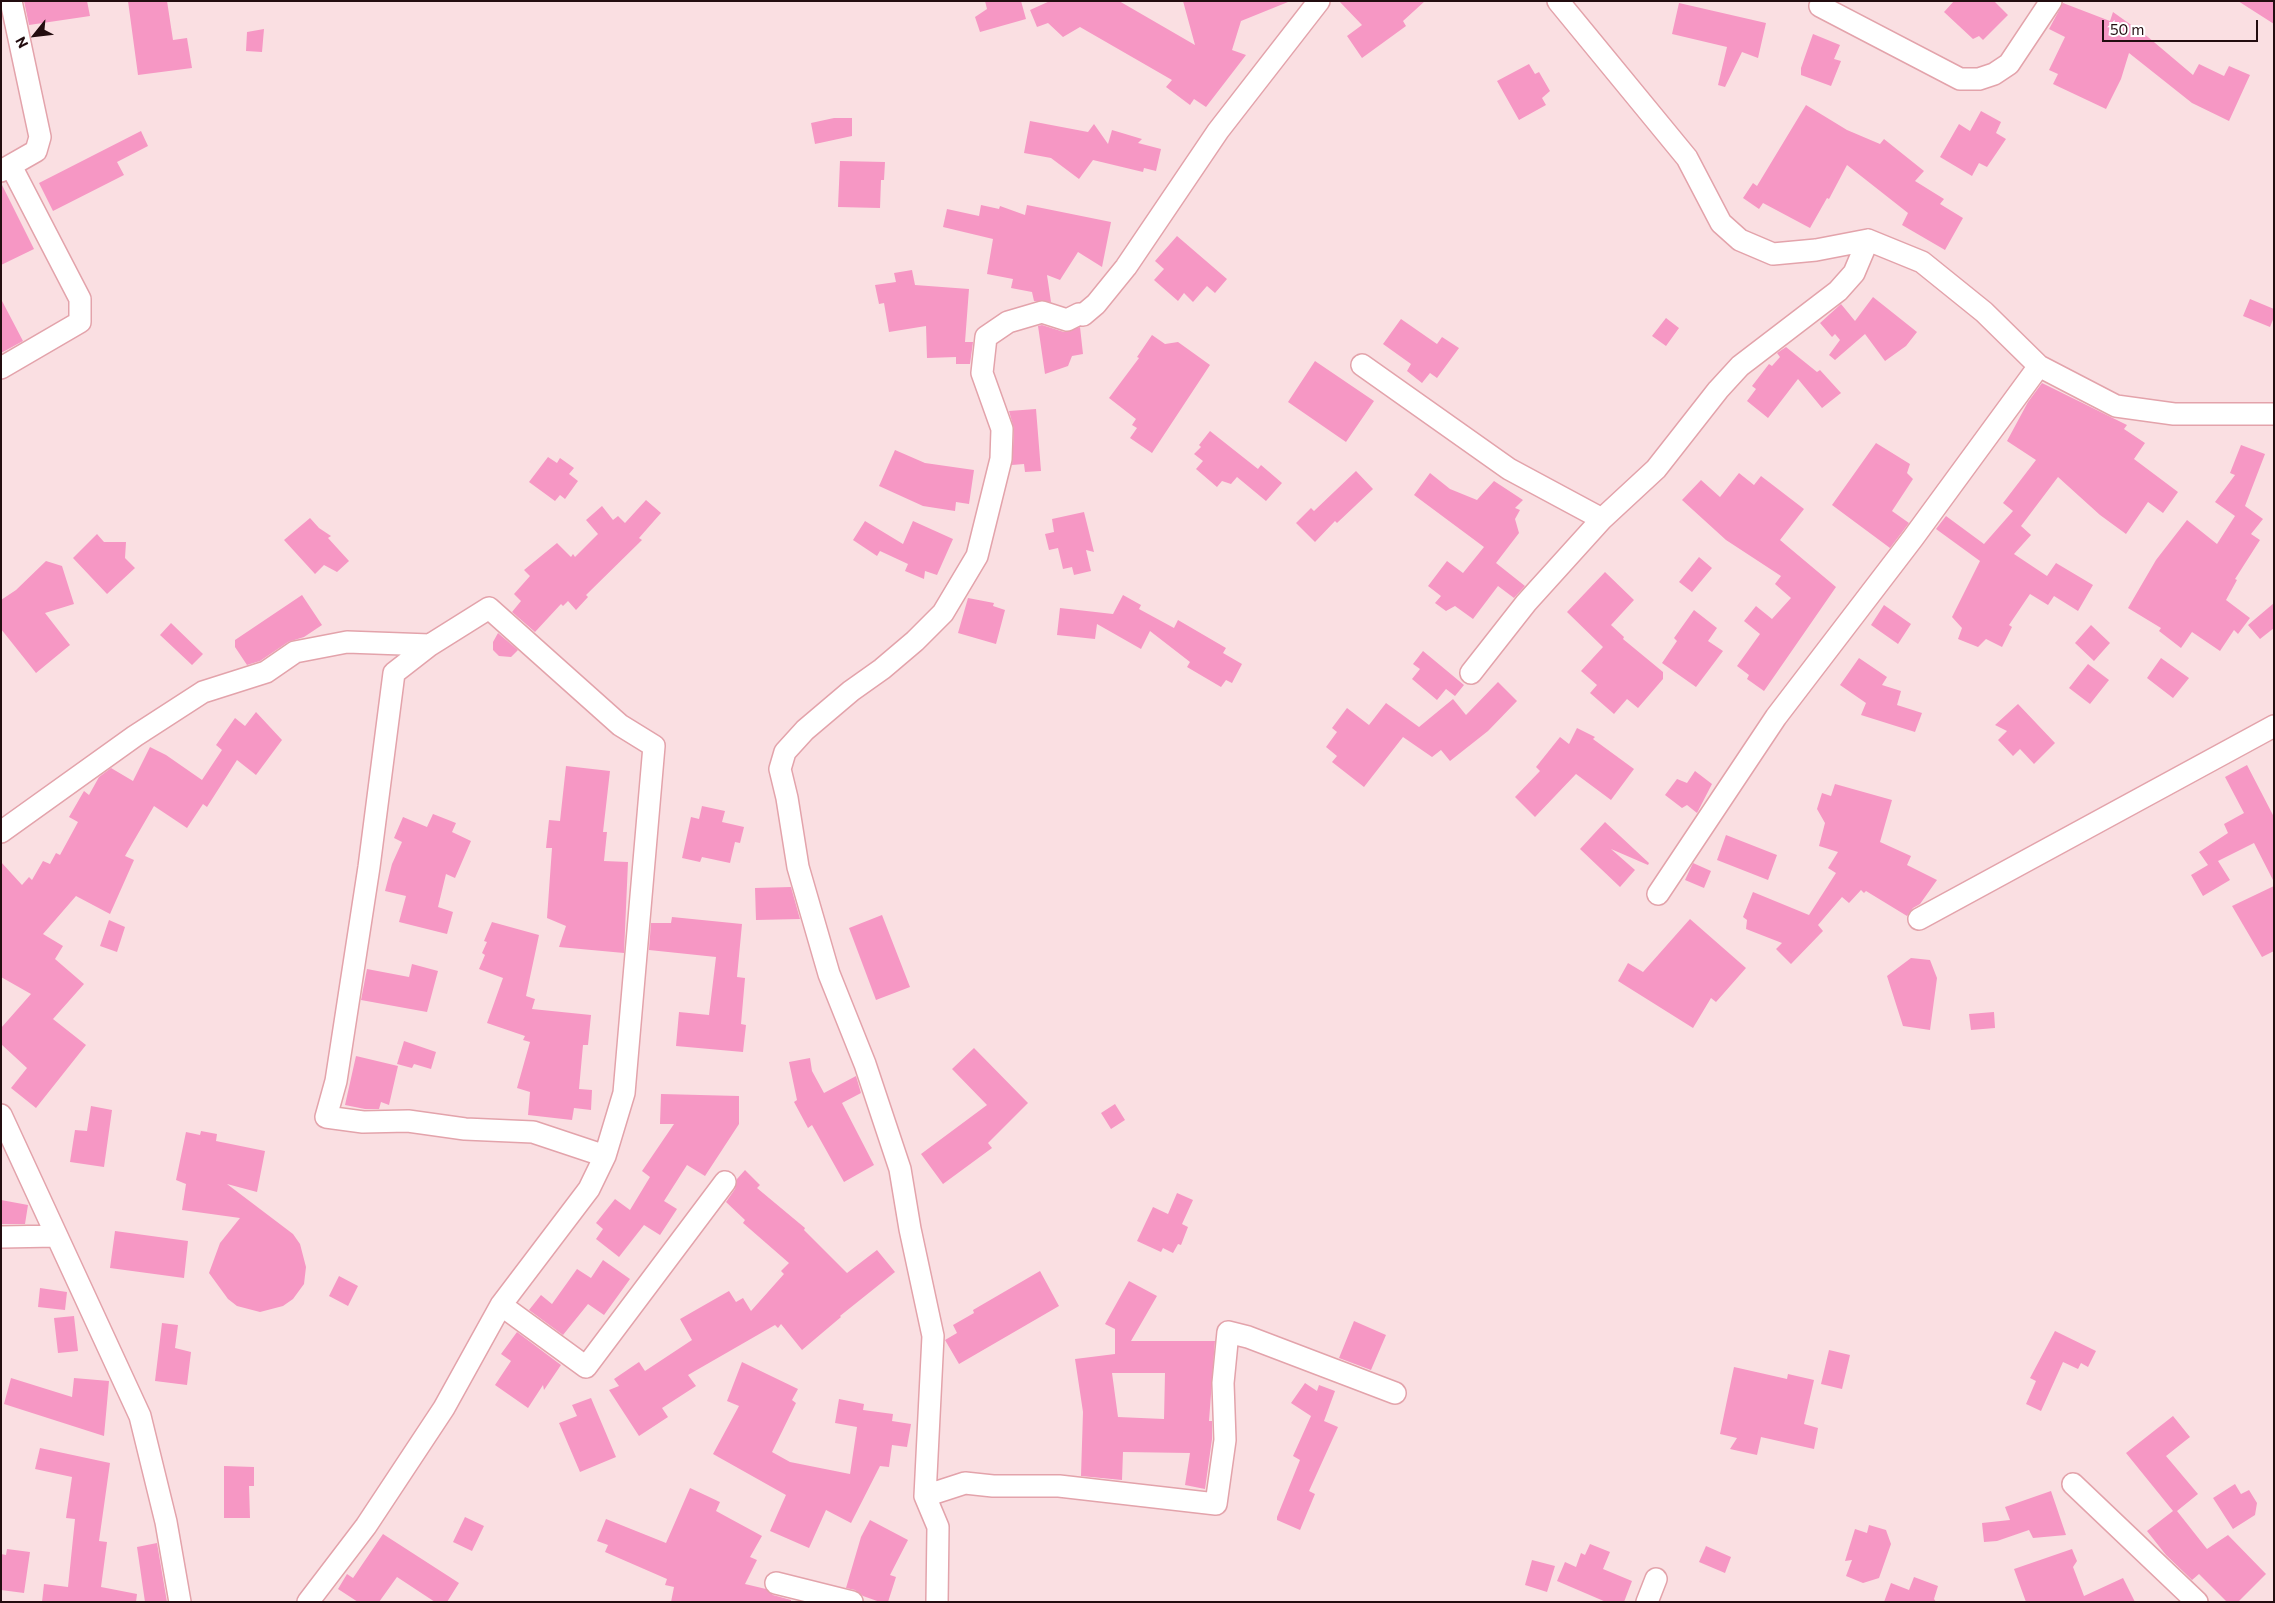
<!DOCTYPE html>
<html>
<head>
<meta charset="utf-8">
<style>
  body { margin:0 }
  #map { position:relative; width:2275px; height:1603px; overflow:hidden; background:#fadfe2; font-family:Commissioner,sans-serif }
  canvas { display:block }
  .frame { position:absolute; inset:0; border:2px solid #230d10; pointer-events:none }
  .north { position:absolute; left:10px; top:10px; width:50px; height:50px; -webkit-text-stroke:4px #fff; paint-order:stroke; rotate:241deg; font-size:14px; font-weight:700; line-height:20px; text-align:center; color:#230d10 }
  .north::after { content:''; display:block; margin:auto; width:18px; height:22px; background:#230d10; clip-path:polygon(50% 0,100% 100%,50% 72%,0 100%) }
  .scale { position:absolute; left:2102px; top:20px; width:156px; height:22px; box-sizing:border-box; border:2px solid #230d10; border-top:0; padding-left:6px; font-size:15px; line-height:18px; white-space:nowrap; color:#230d10; -webkit-text-stroke:4px #fff; paint-order:stroke }
</style>
</head>
<body>
<div id="map">
<canvas width="2275" height="1603"></canvas>
<div class="frame"></div>
<div class="north">N</div>
<div class="scale">50 m</div>
</div>
<script>
const ctx = document.querySelector('canvas').getContext('2d');
ctx.lineJoin = 'round';
function paint(path, color) {
  ctx.fillStyle = color;
  ctx.fill(path, 'evenodd');
}
function shape(rows) {
  const path = new Path2D();
  for (const r of rows) {
    path.moveTo(r[0], r[1]);
    for (let i = 2; i < r.length; i += 2) path.lineTo(r[i], r[i + 1]);
  }
  return path;
}
function strokePath(path, color, width, dash) {
  ctx.strokeStyle = color;
  ctx.lineWidth = width;
  ctx.lineCap = dash ? 'butt' : 'round';
  ctx.setLineDash(dash || []);
  ctx.stroke(path);
}
const building = shape([
  [24,1,87,1,90,16,29,25],
  [128,1,167,1,173,40,187,38,192,68,138,75],
  [985,1,1021,1,1026,19,980,32,975,17,987,9],
  [1050,1,1119,1,1195,45,1183,1,1288,2,1241,21,1232,50,1246,55,1206,107,1194,99,1190,105,1166,87,1172,80,1080,27,1063,37,1048,23,1037,27,1030,10],
  [1339,1,1425,1,1403,21,1406,26,1362,58,1347,36,1362,25],
  [1954,1,1994,1,2008,15,1983,40,1979,36,1973,39,1944,12],
  [2238,1,2274,1,2274,24],
  [1679,3,1766,23,1758,58,1742,52,1725,87,1718,85,1727,47,1672,34],
  [2063,3,2110,21,2113,12,2148,37,2193,75,2199,64,2224,76,2229,66,2250,75,2229,121,2192,103,2129,53,2121,79,2106,109,2053,84,2058,74,2049,70,2065,37,2049,29],
  [264,29,262,52,246,51,247,32],
  [1813,34,1840,45,1834,59,1841,61,1831,86,1801,75,1801,68],
  [1529,64,1535,74,1539,72,1550,91,1542,98,1546,105,1519,120,1497,81],
  [1806,105,1847,130,1880,144,1884,139,1924,171,1915,181,1944,199,1940,204,1963,218,1945,250,1902,225,1908,213,1847,165,1829,199,1827,198,1810,228,1763,203,1759,209,1743,198,1753,183,1757,186],
  [1981,111,2001,122,1996,133,2006,139,1987,167,1979,163,1972,176,1940,157,1959,124,1970,131],
  [834,118,852,118,852,136,815,144,811,123],
  [1030,121,1088,132,1094,124,1108,144,1112,130,1142,139,1138,143,1161,149,1156,171,1144,168,1143,172,1093,160,1079,179,1051,158,1024,153],
  [141,131,148,146,117,162,124,175,53,211,39,183],
  [840,161,885,162,884,180,881,180,880,208,838,207],
  [1,183,34,249,1,265],
  [981,205,999,209,1000,206,1025,215,1027,205,1111,222,1102,267,1078,252,1060,280,1047,275,1051,302,1034,301,1032,292,1011,288,1013,279,987,274,993,239,943,227,947,209,979,216],
  [1177,236,1227,279,1215,293,1207,286,1193,302,1184,293,1178,301,1154,280,1164,269,1155,261],
  [912,270,915,285,969,289,965,342,973,342,970,364,956,364,956,357,927,358,926,326,889,332,884,303,879,304,875,285,896,282,894,273],
  [1873,297,1917,332,1906,346,1885,361,1865,334,1835,360,1829,355,1840,340,1835,334,1832,337,1820,323,1841,304,1855,321],
  [1,299,23,341,1,353],
  [2250,299,2274,309,2274,317,2270,327,2243,316],
  [1666,318,1679,328,1666,346,1652,336],
  [1401,319,1437,344,1442,337,1459,348,1437,378,1430,373,1422,383,1407,371,1411,364,1383,344],
  [1042,325,1064,332,1080,327,1083,354,1072,356,1068,366,1045,374,1038,326],
  [1152,335,1165,344,1178,342,1210,365,1152,453,1130,438,1137,428,1132,425,1136,419,1109,398,1139,358,1137,357],
  [1786,347,1817,372,1820,370,1841,393,1822,408,1798,379,1768,418,1747,401,1756,389,1752,386,1769,364,1772,366,1780,357,1777,353],
  [1315,361,1374,401,1346,442,1288,402],
  [2042,383,2127,425,2124,429,2145,443,2134,459,2178,492,2163,513,2148,502,2126,534,2100,515,2058,477,2021,526,2031,535,2014,554,2047,576,2056,563,2093,585,2078,611,2054,596,2048,605,2030,594,2009,625,2012,627,2002,647,1986,639,1978,647,1958,639,1962,628,1952,617,1980,561,1936,529,1946,516,1984,544,2013,511,2003,503,2036,460,2007,441,2028,402],
  [1036,409,1041,471,1025,472,1024,464,1012,465,1014,429,1009,411],
  [1210,431,1258,469,1261,465,1282,483,1266,501,1237,477,1231,484,1222,481,1217,487,1196,469,1203,461,1194,454,1201,447,1199,445],
  [1876,443,1910,464,1907,473,1913,479,1892,511,1909,523,1890,548,1832,505],
  [2241,445,2265,454,2245,506,2263,519,2251,534,2260,540,2235,579,2237,580,2226,600,2250,618,2238,634,2234,630,2220,651,2192,632,2181,648,2159,631,2161,628,2128,608,2156,560,2187,520,2217,544,2235,516,2215,502,2235,475,2230,473],
  [895,450,925,463,974,470,969,504,956,502,955,511,923,506,879,486],
  [548,457,557,463,560,458,574,468,569,474,578,481,565,499,560,495,555,501,529,482],
  [1356,471,1373,489,1337,523,1335,521,1315,542,1296,523,1311,508,1314,511],
  [1430,473,1450,489,1477,500,1494,481,1523,500,1515,508,1520,510,1515,519,1519,533,1496,563,1525,586,1514,598,1498,586,1473,619,1455,606,1446,611,1435,603,1441,596,1428,586,1447,561,1463,573,1484,547,1414,495],
  [1739,473,1754,485,1761,476,1804,509,1780,540,1836,587,1764,691,1747,679,1749,675,1737,666,1760,634,1744,621,1756,606,1772,619,1791,598,1775,584,1781,576,1726,540,1682,500,1701,480,1720,497],
  [646,500,661,513,639,538,642,540,586,595,588,597,576,610,568,601,563,606,561,604,535,632,512,612,521,601,514,594,530,576,524,570,557,543,571,557,573,554,575,557,598,534,586,520,602,506,613,520,618,516,625,523],
  [1084,512,1094,552,1086,550,1091,571,1074,575,1072,567,1063,569,1058,548,1049,550,1045,534,1054,532,1052,519],
  [310,518,319,528,331,536,328,538,349,561,337,572,324,565,315,574,284,540],
  [865,521,903,544,913,521,953,539,937,575,925,571,924,579,905,571,908,564,880,551,877,556,853,540],
  [97,534,104,542,126,542,125,558,135,568,107,594,73,558],
  [1699,557,1712,568,1692,592,1679,582],
  [46,561,62,566,74,604,45,613,70,645,36,673,1,629,1,600,16,590],
  [1605,572,1634,600,1611,625,1624,637,1623,639,1663,672,1663,679,1638,708,1627,699,1614,714,1590,693,1597,685,1581,671,1603,647,1567,612],
  [302,595,322,625,304,637,288,642,260,661,247,665,235,647,235,640],
  [1123,595,1141,605,1139,609,1174,628,1178,620,1226,648,1223,653,1242,664,1232,683,1226,680,1221,687,1187,667,1190,662,1150,631,1141,649,1097,624,1095,639,1057,635,1060,608,1113,614],
  [968,598,994,603,993,606,1005,610,996,644,958,633],
  [2274,603,2274,628,2260,639,2248,625],
  [1884,605,1911,624,1898,644,1871,625],
  [1694,610,1717,628,1708,641,1723,651,1696,687,1662,663,1677,641,1674,638],
  [171,623,203,654,192,665,160,635],
  [2091,625,2110,643,2094,661,2075,643],
  [498,633,518,650,511,657,499,656,493,650,493,642],
  [1423,651,1464,685,1455,696,1446,689,1437,700,1412,679,1420,669,1413,664],
  [1859,658,1887,677,1882,685,1901,691,1897,705,1922,713,1915,732,1861,715,1866,703,1840,685],
  [2161,658,2189,678,2173,698,2147,678],
  [2088,664,2109,680,2090,704,2069,688],
  [1498,682,1517,701,1488,731,1450,761,1441,750,1432,757,1403,737,1364,787,1332,762,1337,756,1326,747,1337,732,1332,728,1347,708,1369,725,1386,703,1419,727,1453,699,1466,715],
  [2018,704,2055,743,2034,764,2020,749,2013,756,1998,740,2007,731,1995,725],
  [256,712,282,740,256,775,237,760,207,807,203,804,187,828,154,806,125,856,134,860,110,914,76,896,43,934,63,946,55,959,84,984,53,1019,86,1045,36,1108,11,1088,27,1068,1,1044,1,1028,31,994,1,977,1,862,22,885,29,877,32,880,43,861,50,864,56,853,60,855,78,822,69,817,84,791,89,795,99,777,111,768,133,781,150,747,166,755,202,780,222,750,216,745,235,718,245,726],
  [1577,728,1595,737,1593,739,1634,769,1611,800,1576,774,1535,817,1515,797,1540,771,1536,767,1560,737,1569,744],
  [2247,765,2274,817,2274,882,2254,843,2218,861,2230,880,2203,896,2191,875,2208,865,2199,852,2228,833,2224,824,2244,813,2225,777],
  [566,766,610,771,603,832,607,832,604,861,628,862,624,953,559,947,566,926,547,918,552,848,546,848,549,820,560,821],
  [1695,771,1712,784,1697,813,1687,805,1682,808,1665,795,1677,779,1687,783],
  [1835,784,1892,800,1880,842,1911,856,1907,865,1937,880,1920,904,1913,908,1907,916,1866,891,1864,893,1861,890,1849,903,1842,897,1818,925,1823,931,1791,964,1776,949,1782,943,1746,929,1747,920,1743,917,1753,892,1809,915,1836,873,1828,868,1838,852,1819,846,1825,823,1817,809,1822,793,1831,796],
  [702,806,725,811,722,822,744,827,740,843,735,842,730,863,702,857,700,862,682,858,691,817,699,819],
  [433,814,456,823,452,832,471,841,455,878,446,874,438,907,453,912,447,934,399,922,406,896,385,891,392,864,402,842,394,838,403,817,427,827],
  [1605,822,1649,863,1648,865,1611,849,1635,870,1620,887,1580,849],
  [1726,835,1777,855,1768,880,1717,860],
  [1693,863,1711,871,1704,888,1685,880],
  [2274,886,2274,951,2262,957,2232,906],
  [791,887,800,919,756,920,755,888],
  [882,915,910,987,876,1000,849,928],
  [672,917,742,924,737,977,745,978,741,1024,746,1025,743,1052,676,1046,679,1012,709,1015,716,957,649,950,651,923,671,923],
  [1690,919,1746,968,1716,1002,1711,998,1693,1028,1618,981,1628,963,1643,972],
  [109,920,125,927,117,952,100,946],
  [492,922,539,935,526,996,535,999,532,1009,591,1015,588,1045,583,1045,579,1089,592,1090,591,1110,574,1108,572,1120,528,1115,530,1092,517,1088,530,1042,523,1040,525,1036,487,1023,503,978,479,969,485,955,482,953,487,942,484,941],
  [1911,958,1930,960,1937,978,1930,1030,1903,1026,1887,976],
  [412,964,438,971,427,1012,361,1000,367,969,409,977],
  [1994,1012,1995,1028,1971,1030,1969,1014],
  [404,1041,436,1052,431,1069,414,1064,412,1068,397,1064],
  [974,1048,1028,1103,988,1143,992,1148,943,1184,921,1154,987,1105,952,1069],
  [356,1056,398,1066,389,1105,381,1102,379,1109,365,1109,345,1105],
  [810,1058,812,1071,824,1093,856,1076,861,1093,842,1103,874,1165,844,1182,812,1125,808,1128,794,1102,797,1100,789,1062],
  [661,1094,739,1096,739,1124,705,1176,687,1165,664,1201,677,1209,660,1235,644,1225,619,1257,596,1239,603,1229,596,1223,615,1199,630,1210,650,1177,642,1171,674,1124,660,1124],
  [1115,1104,1125,1120,1111,1129,1101,1113],
  [91,1106,112,1110,104,1167,70,1162,75,1130,87,1131],
  [201,1131,217,1134,216,1141,265,1151,257,1192,227,1184,293,1234,300,1244,306,1267,304,1284,293,1299,283,1306,260,1312,237,1306,228,1299,209,1273,220,1243,240,1218,182,1210,186,1184,176,1180,186,1132,200,1135],
  [745,1170,760,1185,757,1188,805,1228,804,1230,847,1273,877,1250,895,1272,840,1316,841,1317,802,1350,781,1324,778,1328,775,1325,688,1375,696,1386,662,1408,668,1417,639,1436,609,1390,619,1386,614,1379,639,1362,645,1371,692,1340,680,1319,729,1291,736,1302,743,1298,751,1311,784,1274,781,1271,789,1263,743,1223,745,1220,726,1202,735,1189,737,1179],
  [1177,1193,1193,1200,1182,1224,1188,1227,1181,1245,1178,1244,1173,1253,1163,1248,1161,1252,1137,1241,1153,1207,1168,1214],
  [1,1200,28,1205,25,1224,1,1224],
  [115,1231,188,1241,184,1278,110,1268],
  [603,1260,630,1279,604,1315,588,1304,563,1335,529,1310,541,1295,552,1304,577,1269,591,1278],
  [1040,1271,1059,1306,959,1364,945,1340,957,1333,953,1325,974,1313,973,1310],
  [339,1276,358,1286,348,1306,329,1296],
  [1129,1281,1157,1296,1131,1341,1215,1341,1209,1421,1212,1421,1212,1439,1205,1489,1185,1485,1190,1453,1123,1452,1122,1480,1081,1476,1083,1412,1075,1359,1115,1354,1115,1329,1105,1324],
  [1112,1373,1165,1373,1164,1419,1118,1417],
  [40,1288,67,1292,65,1310,38,1307],
  [74,1316,78,1351,58,1353,54,1318],
  [1354,1321,1386,1335,1371,1370,1339,1358],
  [162,1323,178,1325,175,1348,191,1352,187,1385,155,1381],
  [2055,1331,2096,1351,2088,1367,2081,1363,2078,1369,2063,1362,2041,1411,2026,1404,2036,1381,2030,1378],
  [517,1332,561,1365,544,1390,543,1385,528,1408,495,1385,511,1361,501,1354],
  [1829,1350,1850,1355,1842,1389,1821,1384],
  [742,1362,798,1389,792,1400,796,1403,772,1452,790,1462,850,1474,857,1427,835,1423,839,1399,864,1404,863,1410,893,1414,892,1421,911,1424,907,1447,892,1445,889,1467,880,1466,851,1523,826,1510,809,1548,770,1531,786,1495,713,1454,739,1406,727,1401],
  [1734,1367,1787,1379,1788,1374,1814,1380,1804,1424,1818,1428,1814,1449,1761,1437,1757,1455,1730,1449,1737,1438,1720,1434],
  [11,1378,72,1397,74,1378,109,1381,104,1436,4,1404],
  [1305,1383,1317,1391,1319,1385,1335,1391,1324,1421,1338,1427,1309,1491,1315,1494,1300,1530,1277,1520,1277,1517,1300,1460,1293,1456,1311,1416,1291,1403],
  [591,1398,616,1457,580,1472,559,1423,577,1416,572,1405],
  [2173,1416,2190,1437,2166,1456,2198,1494,2177,1511,2207,1549,2228,1535,2266,1574,2238,1602,2227,1602,2199,1574,2192,1580,2166,1555,2147,1531,2173,1511,2126,1453],
  [40,1448,110,1463,99,1541,107,1542,101,1587,137,1594,136,1602,42,1602,44,1584,68,1587,75,1519,66,1518,72,1477,35,1469],
  [224,1466,254,1467,254,1486,249,1486,250,1518,224,1518],
  [2235,1484,2241,1494,2249,1490,2257,1503,2255,1515,2233,1529,2213,1498],
  [690,1488,720,1502,716,1511,762,1536,750,1557,757,1560,745,1584,766,1589,773,1595,791,1600,791,1602,671,1602,674,1587,665,1585,667,1579,605,1552,608,1545,597,1541,606,1519,666,1543],
  [2051,1491,2066,1535,2033,1538,2029,1530,1997,1541,1984,1542,1982,1523,2010,1520,2005,1507],
  [465,1517,484,1526,472,1551,453,1542],
  [870,1520,908,1540,890,1575,896,1577,888,1602,880,1602,863,1596,855,1590,846,1588,861,1537],
  [1869,1525,1886,1530,1891,1544,1879,1578,1863,1583,1846,1576,1852,1560,1845,1561,1855,1529,1867,1533],
  [383,1534,459,1583,447,1602,435,1602,397,1577,379,1602,358,1602,338,1589,347,1574,353,1578],
  [157,1543,167,1602,145,1602,137,1547],
  [1590,1544,1610,1552,1603,1569,1632,1581,1624,1602,1606,1602,1557,1581,1565,1562,1576,1567,1581,1553,1585,1555],
  [1706,1546,1731,1557,1725,1573,1699,1562],
  [7,1549,30,1552,24,1593,1,1590,1,1554,6,1555],
  [2072,1549,2077,1561,2073,1567,2084,1596,2123,1578,2135,1602,2026,1602,2014,1569],
  [1532,1560,1555,1566,1547,1592,1525,1585],
  [1914,1577,1938,1586,1934,1599,1936,1602,1884,1602,1891,1583,1909,1590]
]);
const street = shape([
  [1558,1,1687,158,1721,223,1740,240,1773,254,1816,250,1868,240,1922,262,1984,312,2039,366,2116,406,2174,414,2274,414],
  [1820,6,1960,79,1979,79,1994,74,2009,64,2051,1],
  [1,171,36,151,40,137,11,1],
  [1362,365,1509,469,1602,519,1656,469,1718,390,1740,366,1838,291,1854,273,1868,240],
  [1,368,80,322,80,299,11,166],
  [430,645,394,673,369,867,336,1081,326,1117,363,1122,408,1121,465,1129,533,1132,605,1156],
  [1471,673,1526,603,1602,519],
  [1,832,135,736,203,692,266,672,295,652,347,642,430,645,489,608,620,725,654,746,624,1093,605,1156,589,1189,501,1305,444,1408,366,1526,308,1602],
  [1658,894,1776,717,1913,538,2039,366],
  [1919,919,2274,726],
  [1,1115,140,1416,166,1522,180,1602],
  [1,1237,56,1236],
  [501,1305,586,1367,725,1182],
  [2073,1484,2197,1602],
  [925,1496,965,1483,993,1486,1059,1486,1216,1504,1225,1440,1223,1383,1228,1332,1248,1337,1395,1393],
  [776,1583,852,1602],
  [937,1602,938,1527,925,1496,933,1336,910,1229,900,1169,865,1064,829,974,798,867,787,798,780,769,785,752,805,730,851,691,882,669,915,641,943,613,977,556,1001,459,1002,429,982,373,986,337,1008,322,1042,312,1067,320,1079,314,1083,315,1096,304,1126,267,1218,131,1319,1],
  [1647,1602,1656,1579]
]);
paint(building, '#f697c4');
strokePath(street, '#e3a3ab', 24);
strokePath(street, '#fff', 21);
</script>
</body>
</html>
